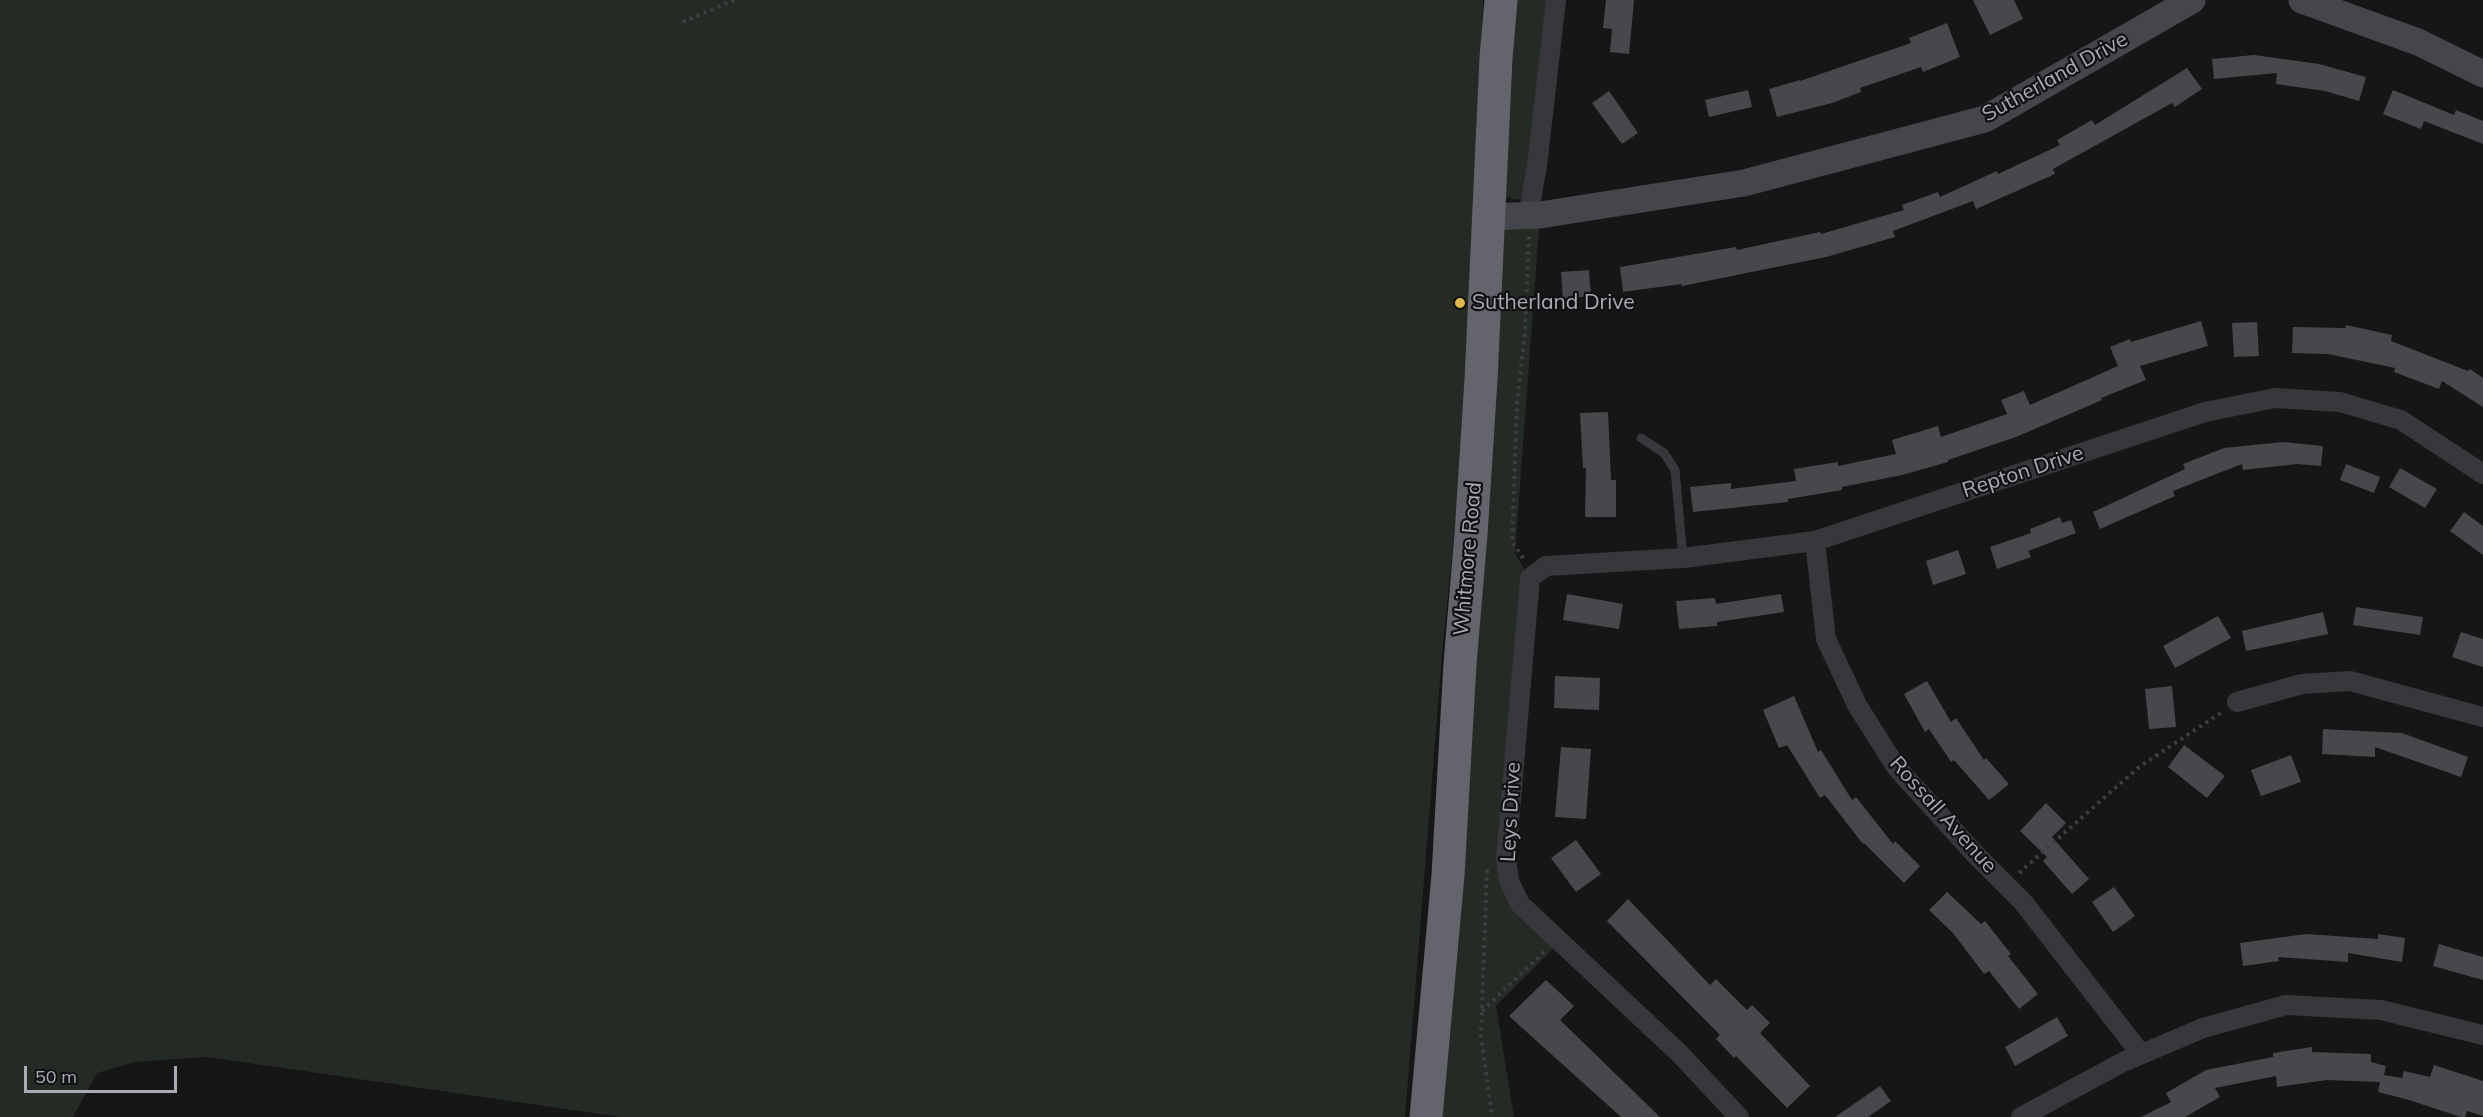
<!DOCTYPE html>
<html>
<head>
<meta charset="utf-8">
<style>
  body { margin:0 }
  #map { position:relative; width:2483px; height:1117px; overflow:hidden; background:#161617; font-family:Mulish,sans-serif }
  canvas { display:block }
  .scale { position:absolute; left:24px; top:1066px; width:153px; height:27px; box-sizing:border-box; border:3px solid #a9acb6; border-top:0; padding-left:8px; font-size:18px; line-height:21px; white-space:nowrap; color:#a9acb6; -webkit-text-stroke:4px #111112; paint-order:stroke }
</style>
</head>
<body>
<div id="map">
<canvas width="2483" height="1117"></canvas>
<div class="scale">50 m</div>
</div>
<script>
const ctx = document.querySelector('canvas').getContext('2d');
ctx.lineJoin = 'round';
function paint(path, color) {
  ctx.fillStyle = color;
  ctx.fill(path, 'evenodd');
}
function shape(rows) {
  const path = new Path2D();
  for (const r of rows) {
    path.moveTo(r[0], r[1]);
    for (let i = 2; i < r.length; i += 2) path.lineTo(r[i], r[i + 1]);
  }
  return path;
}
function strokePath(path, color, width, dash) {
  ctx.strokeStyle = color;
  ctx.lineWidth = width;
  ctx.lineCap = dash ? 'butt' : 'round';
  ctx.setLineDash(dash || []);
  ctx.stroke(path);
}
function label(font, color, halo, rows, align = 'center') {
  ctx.font = font + ' Mulish,sans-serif';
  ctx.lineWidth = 4.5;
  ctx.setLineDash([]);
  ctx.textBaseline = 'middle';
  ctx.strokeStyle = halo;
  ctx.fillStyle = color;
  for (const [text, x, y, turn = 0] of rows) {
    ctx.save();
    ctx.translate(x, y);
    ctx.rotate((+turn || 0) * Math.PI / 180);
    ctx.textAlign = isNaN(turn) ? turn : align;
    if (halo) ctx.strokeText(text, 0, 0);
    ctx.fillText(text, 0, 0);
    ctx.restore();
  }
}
const green = shape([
  [0,0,1483,0,1469,382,1442,655,1405,1117,621,1117,207,1057,134,1062,97,1073,73,1117,0,1117],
  [1502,0,1556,0,1527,200,1512,199,1509,196,1489,216,1540,215,1515,553,1530,578,1509,881,1559,943,1496,1006,1514,1117,1426,1117]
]);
const building = shape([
  [1606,0,1634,0,1629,54,1610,52,1612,29,1603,28],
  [1973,0,2014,0,2023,19,1990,35],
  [1947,23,1960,57,1923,72,1921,67,1860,88,1861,92,1832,103,1777,117,1769,89,1800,80,1800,81,1911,43,1909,38],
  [2254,55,2319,64,2366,77,2359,101,2325,91,2276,84,2277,73,2214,79,2212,59],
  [2187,68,2202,89,2175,107,2172,103,2053,169,2055,174,1976,209,1973,201,1893,231,1895,237,1826,257,1682,286,1681,284,1623,292,1620,267,1736,247,1737,250,1820,232,1821,234,1904,210,1902,205,1938,192,1940,197,1997,171,1998,174,2060,145,2057,140,2092,120,2095,125],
  [1748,90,1752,107,1709,117,1705,100],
  [2393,90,2454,115,2456,110,2483,121,2483,144,2424,121,2421,129,2383,114],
  [1609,91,1638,133,1622,144,1592,103],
  [1589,270,1591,296,1563,299,1561,272],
  [2201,321,2208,346,2140,366,2146,380,2101,398,2102,400,2016,437,1948,460,1948,462,1902,475,1842,487,1842,490,1788,499,1788,502,1693,512,1690,487,1731,483,1731,489,1796,481,1794,469,1838,462,1838,466,1896,454,1892,440,1938,426,1941,437,2007,414,2001,400,2024,391,2030,405,2118,366,2110,347,2130,339,2131,342],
  [2257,322,2259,356,2234,357,2232,323],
  [2346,325,2392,335,2391,341,2468,371,2470,369,2483,378,2483,407,2442,381,2439,389,2394,372,2395,368,2328,354,2292,353,2293,327,2345,328],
  [1608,412,1611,480,1616,480,1616,517,1585,517,1586,468,1583,468,1580,413],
  [2283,442,2323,446,2321,466,2297,464,2243,470,2242,464,2173,491,2175,496,2100,529,2093,512,2185,469,2183,464,2224,448],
  [2346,464,2380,477,2374,493,2340,480],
  [2400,468,2437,489,2425,508,2389,487],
  [2464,512,2483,526,2483,555,2450,531],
  [2060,517,2062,523,2071,520,2076,533,2028,551,2031,557,1997,569,1990,547,2031,533,2030,529],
  [1958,550,1966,574,1933,585,1926,561],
  [1567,594,1623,604,1619,629,1563,620],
  [1781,594,1784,612,1717,622,1717,626,1679,629,1676,601,1715,598,1716,604],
  [2356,607,2423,617,2420,635,2353,625],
  [2323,612,2328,634,2246,651,2242,631],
  [2218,616,2231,638,2175,668,2163,646],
  [2461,632,2483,639,2483,667,2452,657],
  [1555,676,1600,678,1599,710,1554,708],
  [1927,681,1951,722,1956,718,1984,760,1986,758,2009,784,1989,800,1954,760,1951,762,1929,729,1925,732,1904,694],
  [2172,686,2176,727,2149,729,2145,689],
  [1794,696,1818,752,1821,750,1852,800,1856,797,1893,844,1895,841,1920,866,1904,883,1864,843,1863,844,1825,795,1820,798,1787,745,1779,748,1763,710],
  [2323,729,2402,733,2468,757,2461,777,2375,747,2375,757,2322,754],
  [2184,745,2225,776,2207,798,2168,767],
  [1561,747,1591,749,1586,819,1555,817],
  [2291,755,2301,782,2261,796,2251,770],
  [2046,803,2066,823,2052,837,2089,879,2072,894,2043,861,2047,857,2020,831],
  [1576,840,1601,874,1576,892,1551,858],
  [2114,887,2135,916,2113,932,2092,902],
  [1947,892,1981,924,1985,921,2011,954,2008,956,2038,994,2019,1009,1989,971,1984,974,1953,933,1929,910],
  [1628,899,1710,985,1716,979,1747,1010,1752,1005,1770,1023,1760,1033,1810,1086,1787,1108,1736,1056,1734,1058,1716,1039,1720,1035,1607,921],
  [2306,934,2378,939,2378,934,2405,938,2402,962,2348,953,2348,962,2278,957,2279,961,2243,966,2240,943],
  [2439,944,2483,957,2483,980,2433,966],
  [1546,980,1574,1006,1560,1020,1660,1117,1621,1117,1509,1016],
  [2057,1017,2068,1036,2015,1066,2005,1047],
  [2312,1047,2312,1052,2371,1054,2371,1062,2386,1066,2384,1075,2402,1078,2404,1071,2430,1077,2434,1065,2483,1081,2483,1116,2467,1111,2465,1117,2461,1117,2409,1100,2378,1092,2380,1082,2327,1080,2277,1087,2276,1076,2215,1088,2220,1097,2185,1117,2141,1117,2171,1102,2166,1093,2206,1070,2273,1057,2273,1053],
  [1880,1086,1891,1101,1868,1117,1835,1117]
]);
const path = shape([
  [683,22,734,0],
  [1523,558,1512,542,1517,404,1525,330,1529,237],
  [1487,870,1481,1035,1492,1117],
  [2019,873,2139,767,2222,712],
  [1482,1011,1544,952]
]);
const lane = shape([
  [1641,438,1664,453,1675,470,1683,558]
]);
const street = shape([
  [1528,216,1537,166,1556,0],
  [1815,541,1826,639,1857,705,1896,767,1975,854,2023,902,2141,1054],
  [2237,702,2302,684,2350,681,2483,717],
  [1739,1117,1680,1054,1520,904,1509,881,1506,858,1530,578,1546,566,1683,558,1815,541,2205,412,2275,398,2340,402,2401,420,2483,474],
  [2021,1117,2123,1062,2203,1028,2286,1005,2381,1010,2483,1035]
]);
const secondary = shape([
  [2302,0,2418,42,2483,74],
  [1489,217,1540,215,1744,183,1985,119,2192,0]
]);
const highway = shape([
  [1426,1117,1448,875,1460,664,1471,534,1481,380,1496,58,1501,0]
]);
const markers = [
  [1460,303,6,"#ddba48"]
];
const streetNames = [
  ["Sutherland Drive",2055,77,-29],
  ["Repton Drive",2023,472,-18],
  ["Whitmore Road",1468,559,-85],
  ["Leys Drive",1511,812,-87],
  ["Rossall Avenue",1943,815,48]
];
const poiNames = [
  ["Sutherland Drive",1472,303]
];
paint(green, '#242b25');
paint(building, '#48484c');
strokePath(path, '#3d3e42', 4, [3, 4.5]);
strokePath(lane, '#37373c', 9);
strokePath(street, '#37373c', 20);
strokePath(secondary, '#45464b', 27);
strokePath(highway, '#64656c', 33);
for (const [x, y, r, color] of markers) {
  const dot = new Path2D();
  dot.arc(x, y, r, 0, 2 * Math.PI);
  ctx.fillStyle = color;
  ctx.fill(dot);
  strokePath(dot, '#111112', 2);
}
label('21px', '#a9acb6', '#111112', streetNames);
label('21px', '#a9acb6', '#111112', poiNames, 'left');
</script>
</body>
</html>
